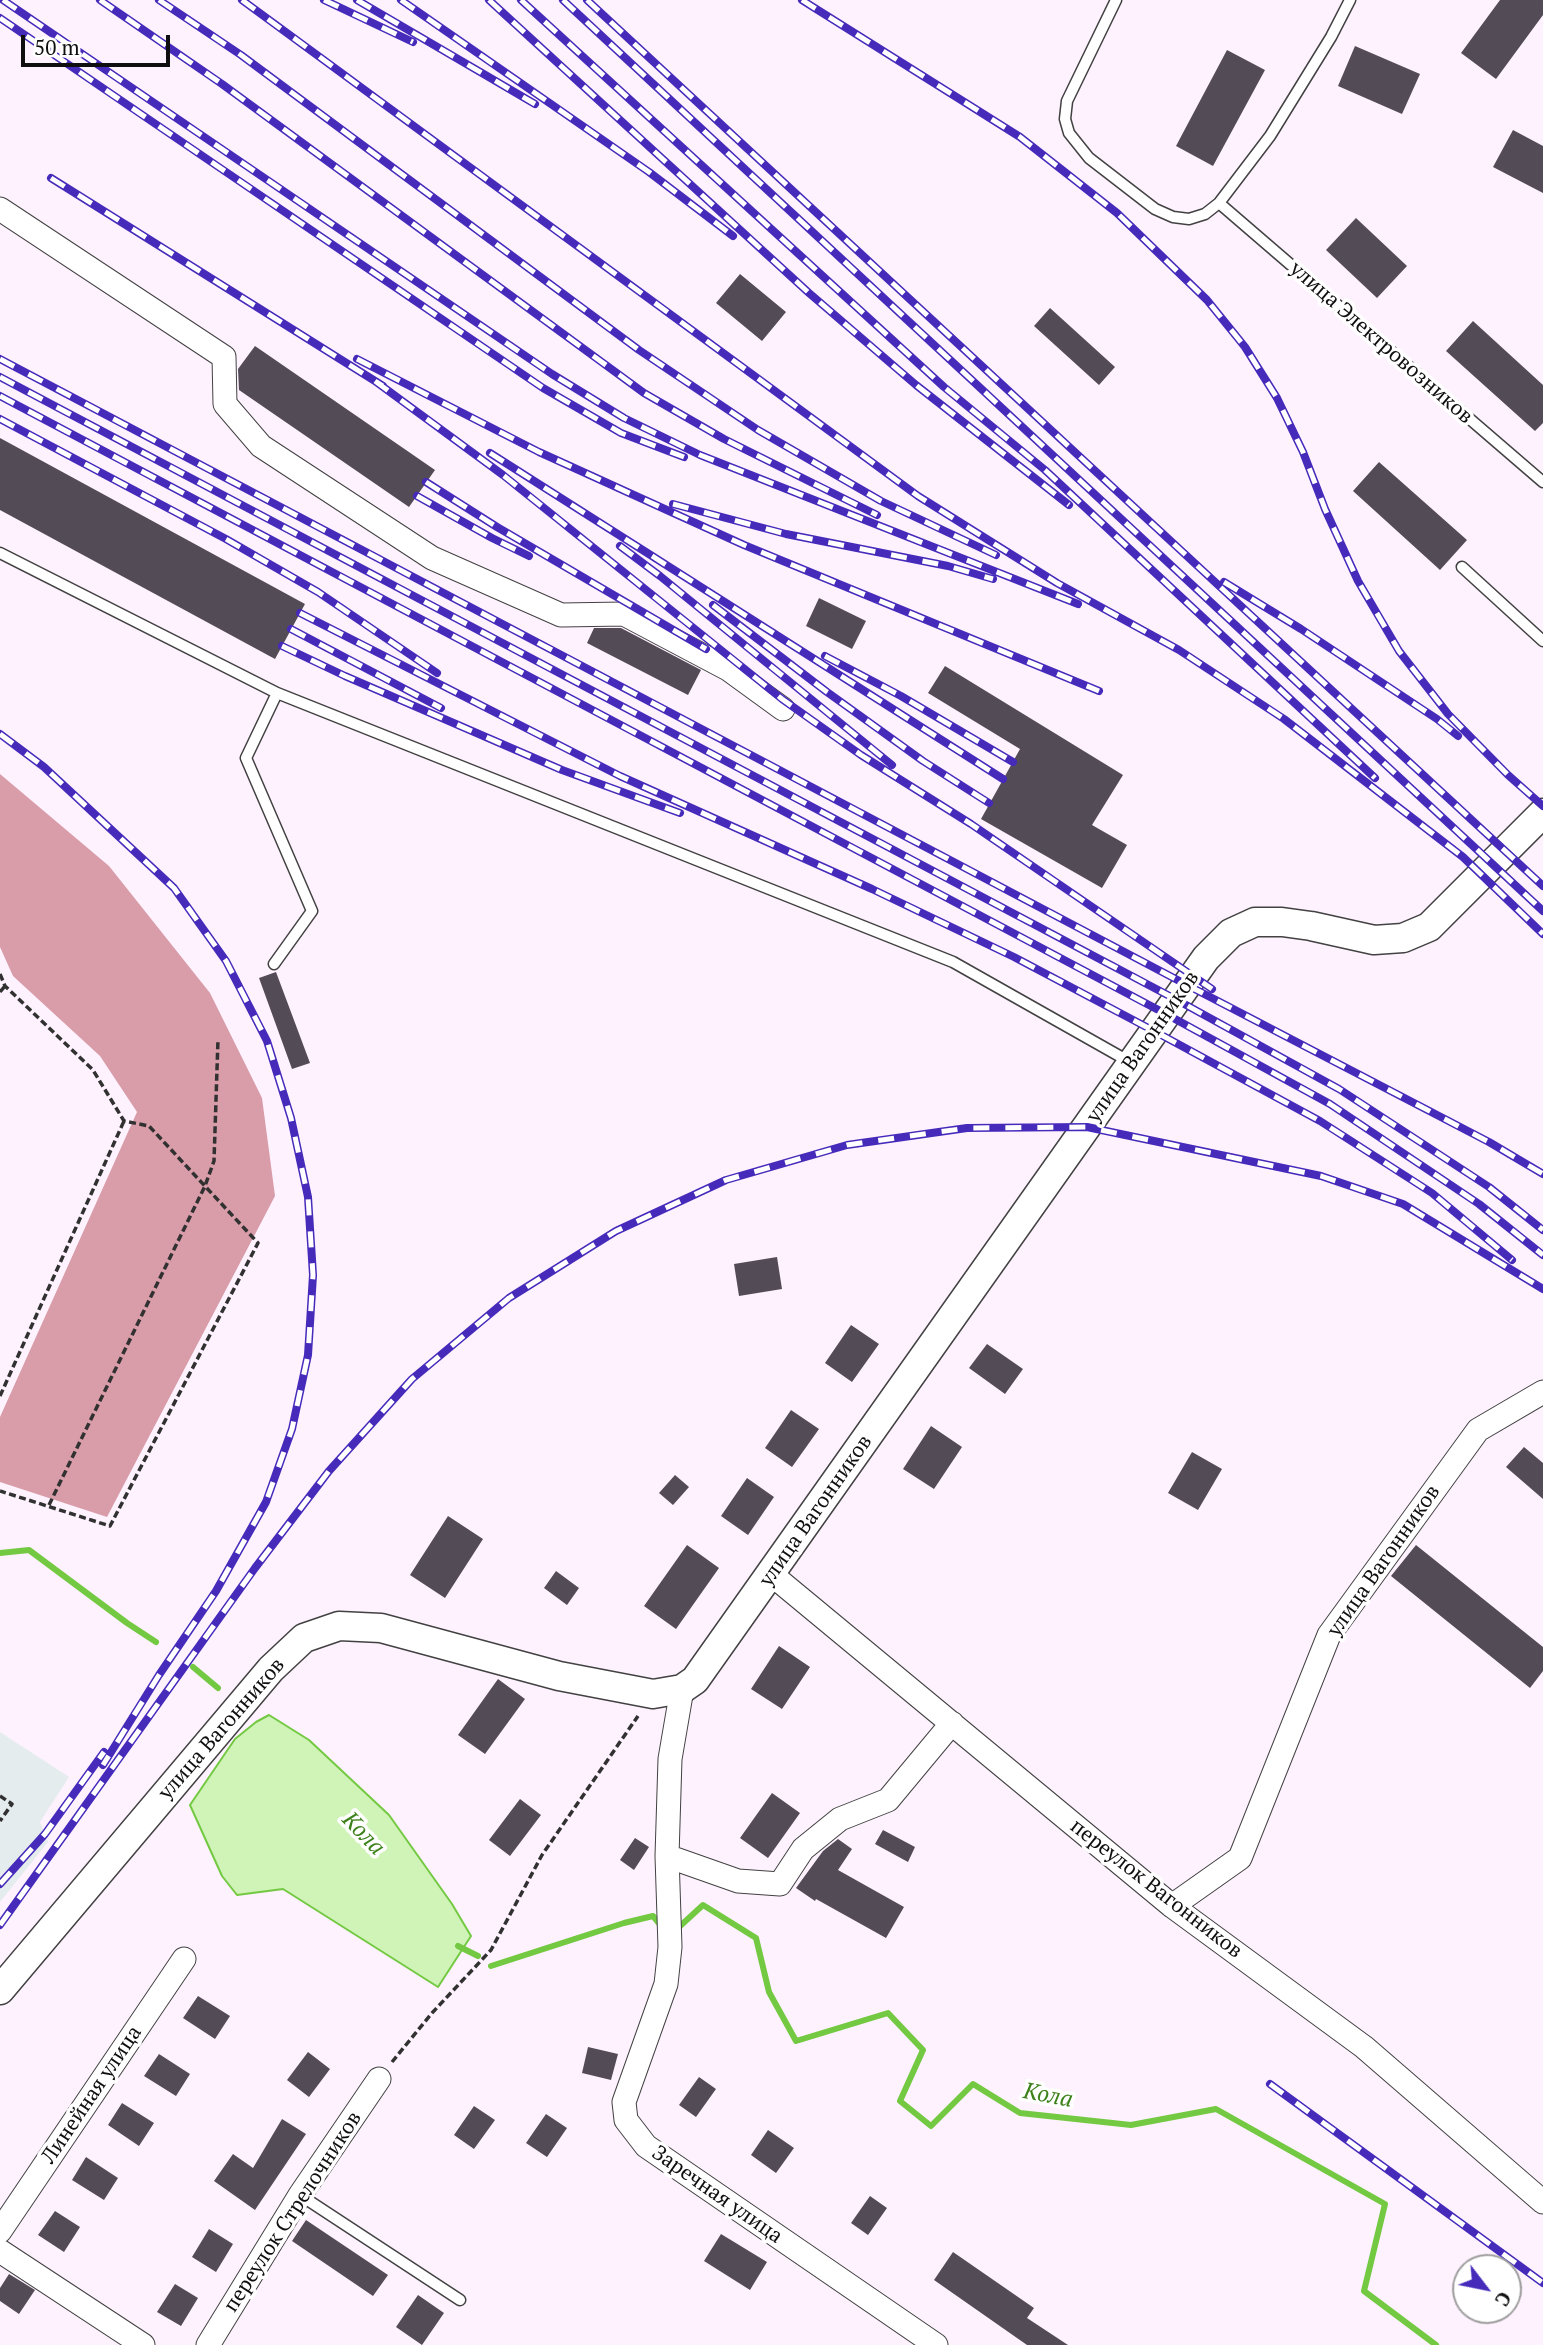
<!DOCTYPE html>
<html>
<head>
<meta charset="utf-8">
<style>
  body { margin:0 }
  #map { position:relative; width:1543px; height:2345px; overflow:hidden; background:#fef2fe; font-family:"PT Serif",serif }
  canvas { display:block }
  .north { position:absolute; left:1452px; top:2254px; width:70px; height:70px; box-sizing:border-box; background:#fff; border:2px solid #9f9f9f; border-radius:50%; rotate:122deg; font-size:19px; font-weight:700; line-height:28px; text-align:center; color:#0f0f0f }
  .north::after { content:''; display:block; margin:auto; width:24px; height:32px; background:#462bbb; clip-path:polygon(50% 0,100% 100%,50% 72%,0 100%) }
  .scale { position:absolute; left:21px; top:35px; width:149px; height:32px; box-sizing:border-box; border:4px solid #0f0f0f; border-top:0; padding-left:9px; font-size:21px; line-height:24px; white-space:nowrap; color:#0f0f0f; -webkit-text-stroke:5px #fff; paint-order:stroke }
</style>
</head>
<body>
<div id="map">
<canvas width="1543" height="2345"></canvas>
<div class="north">С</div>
<div class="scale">50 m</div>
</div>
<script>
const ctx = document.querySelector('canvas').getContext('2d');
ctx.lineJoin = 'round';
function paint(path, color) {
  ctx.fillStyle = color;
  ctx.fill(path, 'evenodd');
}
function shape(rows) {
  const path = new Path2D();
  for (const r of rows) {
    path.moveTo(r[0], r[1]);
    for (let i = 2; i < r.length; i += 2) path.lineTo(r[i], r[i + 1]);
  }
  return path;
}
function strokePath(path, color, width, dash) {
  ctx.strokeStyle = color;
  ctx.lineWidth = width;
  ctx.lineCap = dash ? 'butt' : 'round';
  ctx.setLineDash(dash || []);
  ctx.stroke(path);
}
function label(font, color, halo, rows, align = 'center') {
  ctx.font = font + ' "PT Serif",serif';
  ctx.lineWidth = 7;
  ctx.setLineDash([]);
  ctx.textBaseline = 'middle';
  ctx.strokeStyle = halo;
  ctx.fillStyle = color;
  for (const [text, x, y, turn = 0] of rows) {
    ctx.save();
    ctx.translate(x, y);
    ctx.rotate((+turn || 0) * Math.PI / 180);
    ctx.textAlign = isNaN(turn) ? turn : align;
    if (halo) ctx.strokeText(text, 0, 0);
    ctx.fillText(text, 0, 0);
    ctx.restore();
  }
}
const industrial = shape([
  [0,1732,69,1777,40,1822,48,1842,0,1902]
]);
const forest = shape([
  [0,774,109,866,210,993,262,1098,275,1196,107,1517,0,1482,0,1417,137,1112,100,1056,13,976,0,947]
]);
const water = shape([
  [269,1715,309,1740,389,1815,452,1904,471,1936,438,1987,283,1889,237,1895,222,1876,190,1805,235,1739,256,1722,269,1715]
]);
const stream = shape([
  [0,1553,29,1550,127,1623,156,1642],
  [193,1667,218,1688],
  [678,1928,703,1905,756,1938,769,1992,796,2041,888,2013,923,2050,900,2101,931,2126,973,2084,1020,2113,1131,2125,1216,2109,1385,2204,1364,2291,1436,2345],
  [458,1946,478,1956],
  [491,1966,624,1923,653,1916,662,1927]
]);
const building = shape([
  [1500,0,1543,0,1543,15,1496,79,1461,53],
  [1355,46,1420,74,1402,114,1338,86],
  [1227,50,1265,70,1213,166,1176,146],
  [1513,130,1543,146,1543,193,1493,167],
  [1356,218,1407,266,1377,298,1326,250],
  [740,274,786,312,762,341,716,303],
  [1050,308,1115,367,1099,385,1034,326],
  [1473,321,1543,385,1543,423,1535,431,1446,351],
  [255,346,435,470,409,507,239,390,238,369],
  [0,438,305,604,275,659,0,510],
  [1379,462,1467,540,1440,570,1353,491],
  [819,598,866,621,852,649,806,626],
  [594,628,621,628,701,670,688,695,587,643],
  [945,666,1123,775,1092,825,1127,845,1102,888,981,819,1020,749,928,693],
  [276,972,310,1063,292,1069,259,978],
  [777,1257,782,1289,739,1296,734,1264],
  [851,1325,879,1344,852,1382,825,1363],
  [987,1344,1023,1369,1005,1394,969,1368],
  [791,1410,819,1429,792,1467,765,1448],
  [931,1426,962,1447,934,1489,903,1469],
  [1524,1447,1543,1463,1543,1499,1506,1467],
  [1192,1452,1222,1469,1198,1510,1168,1493],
  [675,1475,689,1487,673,1505,659,1493],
  [747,1478,774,1497,748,1535,721,1516],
  [448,1516,483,1539,445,1598,410,1575],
  [687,1545,719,1568,676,1629,644,1606],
  [1416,1545,1543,1647,1543,1671,1530,1688,1391,1576],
  [556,1571,579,1588,567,1605,544,1588],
  [779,1646,810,1667,782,1709,751,1689],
  [498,1679,525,1699,485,1754,458,1735],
  [772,1793,800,1813,768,1858,740,1838],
  [520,1799,541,1815,510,1856,489,1840],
  [883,1830,915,1847,908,1862,875,1844],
  [635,1838,649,1847,634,1870,620,1860],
  [838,1839,852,1849,838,1870,904,1907,886,1938,816,1899,815,1901,796,1888,823,1851],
  [198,1996,230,2016,215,2039,183,2018],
  [588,2047,618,2054,611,2080,582,2073],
  [308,2052,330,2069,309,2097,287,2080],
  [159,2054,190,2074,176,2096,144,2076],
  [699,2077,716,2089,696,2117,679,2105],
  [122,2103,154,2123,139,2146,108,2125],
  [474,2106,495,2120,474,2149,454,2135],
  [546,2114,567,2128,547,2157,526,2143],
  [282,2119,306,2134,255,2210,214,2181,233,2154,253,2168],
  [768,2130,794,2148,776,2173,751,2155],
  [86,2157,118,2178,104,2200,72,2180],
  [870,2196,887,2208,868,2235,851,2223],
  [55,2211,80,2227,64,2252,38,2235],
  [306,2220,388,2275,373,2296,292,2241],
  [209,2229,233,2244,216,2272,192,2257],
  [721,2234,767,2262,750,2290,704,2261],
  [953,2252,1034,2308,1027,2318,1068,2345,1027,2345,934,2280],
  [9,2274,35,2290,19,2314,0,2301,0,2288],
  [175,2284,198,2298,181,2326,157,2312],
  [418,2295,444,2313,422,2345,396,2327]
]);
const path = shape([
  [0,974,5,986,93,1070,124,1121,149,1126,258,1243,110,1526,0,1491],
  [0,992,5,986],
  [0,1396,124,1121],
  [49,1505,205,1186,214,1161,218,1039],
  [0,1796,12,1804,0,1821],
  [392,2062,432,2013,491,1950,542,1855,638,1716]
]);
const service = shape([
  [1116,0,1067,101,1065,119,1069,133,1089,158,1155,209,1173,217,1189,219,1205,214,1219,203,1270,136,1331,37,1350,0],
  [1219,203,1543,482],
  [0,553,277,693,953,962,1130,1062],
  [1462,567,1543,641],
  [274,964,312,911,246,758,277,693],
  [300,2195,460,2300]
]);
const minor = shape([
  [0,209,224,357,225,404,261,446,432,558,561,615,624,614,728,669,783,709],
  [771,1574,1172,1906,1364,2047,1543,2202],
  [682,1689,670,1759,667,1856,670,1947,666,1984,624,2102,626,2120,646,2146,936,2345],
  [667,1856,738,1881,780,1884,803,1849,840,1819,888,1800,952,1723],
  [1172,1906,1240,1858,1329,1635,1478,1430,1543,1392],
  [0,2231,184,1959],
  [0,2251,143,2345],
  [208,2345,300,2195,379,2079]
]);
const tertiary = shape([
  [0,1990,271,1669,304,1638,339,1626,381,1628,559,1676,653,1694,682,1689,695,1680,1206,958,1231,933,1255,922,1282,922,1311,926,1374,940,1403,938,1429,927,1543,813]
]);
const rail = shape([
  [3,0,552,374,624,418,700,455,1078,604],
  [100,0,222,84,644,393,724,439,877,515],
  [159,0,241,55,639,350,758,430,881,501,996,555],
  [242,0,918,496,1057,583,1179,650,1284,719,1463,857,1543,934],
  [324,0,413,42],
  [357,0,535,104],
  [401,0,649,172,733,236],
  [489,0,809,293,916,385,1069,505],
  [521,0,944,387,1045,470,1375,778],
  [563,0,1543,911],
  [587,0,1543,886],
  [802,0,1020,137,1117,213,1207,300,1245,347,1277,398,1303,452,1325,509,1358,581,1399,651,1448,714,1508,775,1543,806],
  [0,18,543,388,621,433,684,457],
  [51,178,383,386],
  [0,359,1187,985,1489,1142,1543,1174],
  [357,359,539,452,744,545,1099,691],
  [0,377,1177,1000,1339,1089,1489,1187,1543,1230],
  [375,381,503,475,782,699,861,755,971,824,1212,989],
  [0,396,1166,1014,1330,1104,1479,1204,1543,1255],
  [0,419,226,539,318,592,437,673],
  [490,453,1003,779],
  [426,482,497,527,706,649],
  [417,496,492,538,529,556],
  [673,504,786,534,948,566,993,579],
  [620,546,660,576,892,765],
  [1224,582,1301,629,1437,719,1458,736],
  [713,605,827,692,923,761,989,803],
  [300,613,620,776,872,889,1014,957,1154,1031,1320,1121,1432,1193,1512,1260],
  [291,629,441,708],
  [282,646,345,676,562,770,680,813],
  [825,656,901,696,1013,762],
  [0,734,44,767,174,888,226,961,267,1041,291,1118,308,1197,313,1275,308,1355,292,1429,266,1502,216,1591,159,1675,103,1765],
  [0,1884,45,1834,104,1752],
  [0,1925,255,1568,329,1471,412,1379,509,1298,616,1231,726,1180,847,1145,967,1128,1087,1127,1321,1176,1403,1204,1543,1289],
  [1270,2084,1543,2283]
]);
const streetNames = [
  ["улица Электровозников",1381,343,41],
  ["улица Вагонников",1143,1047,-55],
  ["улица Вагонников",816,1511,-55],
  ["улица Вагонников",1384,1561,-55],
  ["улица Вагонников",222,1729,-49],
  ["переулок Вагонников",1156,1889,38],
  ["Линейная улица",92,2095,-56],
  ["Заречная улица",717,2195,35],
  ["переулок Стрелочников",293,2212,-57]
];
const waterNames = [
  ["Кола",363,1834,46],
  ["Кола",1048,2096,11]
];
paint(industrial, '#e4eced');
paint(forest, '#d99ca9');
paint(water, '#d0f4b8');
strokePath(water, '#73c942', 2);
strokePath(stream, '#73c942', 6);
paint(building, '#534c57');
strokePath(service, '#424242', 13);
strokePath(minor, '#424242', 25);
strokePath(tertiary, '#424242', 31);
strokePath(path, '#313131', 3.5, [7, 3.5]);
strokePath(service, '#fff', 10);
strokePath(minor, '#fff', 23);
strokePath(tertiary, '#fff', 28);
strokePath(rail, '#462bbb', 8);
strokePath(rail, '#fff', 5, [16]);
label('21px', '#0f0f0f', '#fff', streetNames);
label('italic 23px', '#3c811a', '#fff', waterNames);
</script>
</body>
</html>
